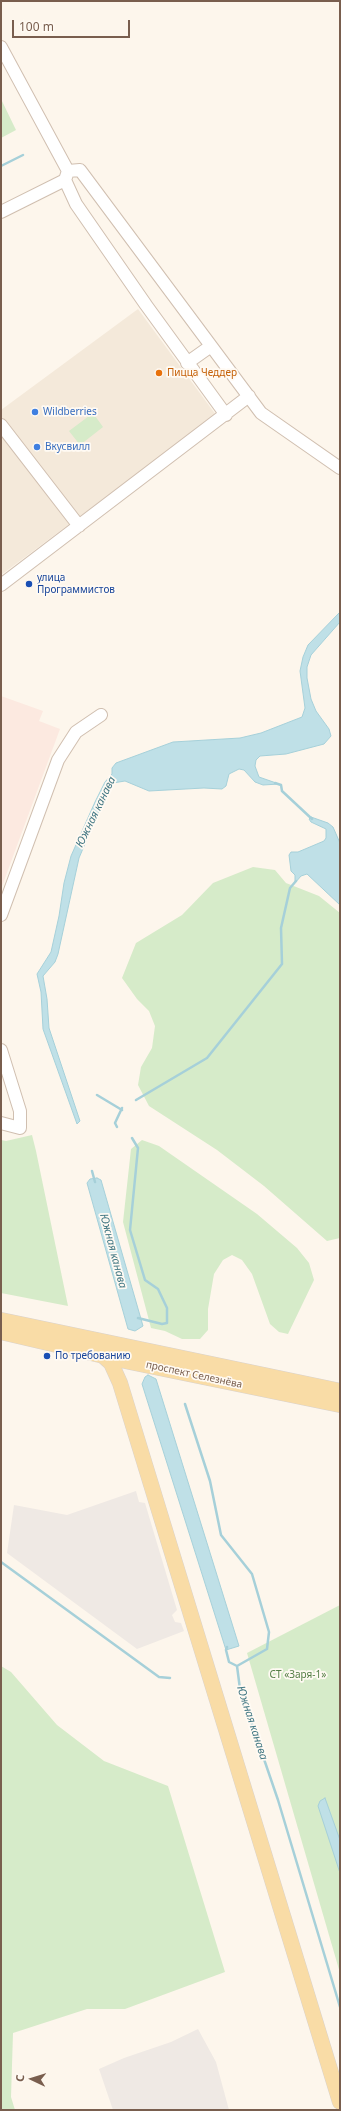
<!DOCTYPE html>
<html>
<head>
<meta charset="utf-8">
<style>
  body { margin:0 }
  #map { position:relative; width:341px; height:2111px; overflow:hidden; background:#fdf6ec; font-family:"Noto Sans",sans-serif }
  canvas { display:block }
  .frame { position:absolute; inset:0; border:2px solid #795e4e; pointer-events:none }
  .north { position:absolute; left:12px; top:2059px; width:40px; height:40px; -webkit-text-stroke:3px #fffaf3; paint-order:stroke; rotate:274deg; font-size:11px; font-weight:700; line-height:16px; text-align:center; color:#795e4e }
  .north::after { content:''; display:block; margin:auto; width:14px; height:18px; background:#795e4e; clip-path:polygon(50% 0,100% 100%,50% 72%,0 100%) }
  .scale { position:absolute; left:12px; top:20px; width:118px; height:18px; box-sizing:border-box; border:2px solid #795e4e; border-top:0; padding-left:5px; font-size:12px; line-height:14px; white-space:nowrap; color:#795e4e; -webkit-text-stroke:3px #fffaf3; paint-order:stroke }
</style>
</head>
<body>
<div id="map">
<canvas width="341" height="2111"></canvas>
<div class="frame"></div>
<div class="north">С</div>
<div class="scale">100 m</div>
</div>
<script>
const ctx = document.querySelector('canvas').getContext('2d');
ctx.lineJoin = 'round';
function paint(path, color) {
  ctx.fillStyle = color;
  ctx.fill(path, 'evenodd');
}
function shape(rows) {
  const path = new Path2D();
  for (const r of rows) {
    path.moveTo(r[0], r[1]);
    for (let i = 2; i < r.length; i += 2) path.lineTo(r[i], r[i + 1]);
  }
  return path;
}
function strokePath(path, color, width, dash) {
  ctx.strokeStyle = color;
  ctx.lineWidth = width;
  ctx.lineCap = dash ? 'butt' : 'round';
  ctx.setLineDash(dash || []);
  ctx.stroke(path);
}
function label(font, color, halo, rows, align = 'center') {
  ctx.font = font + ' "Noto Sans",sans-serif';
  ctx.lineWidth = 3.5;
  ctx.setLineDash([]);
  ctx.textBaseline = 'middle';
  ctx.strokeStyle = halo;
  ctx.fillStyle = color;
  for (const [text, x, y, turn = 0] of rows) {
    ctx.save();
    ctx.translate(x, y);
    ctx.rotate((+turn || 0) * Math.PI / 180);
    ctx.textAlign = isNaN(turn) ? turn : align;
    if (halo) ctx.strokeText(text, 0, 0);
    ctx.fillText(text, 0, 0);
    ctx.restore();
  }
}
const residential = shape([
  [138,309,216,415,1,575,1,410]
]);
const commercial = shape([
  [1,696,43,711,39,721,60,729,1,889]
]);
const industrial = shape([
  [136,1491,139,1502,145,1503,177,1610,172,1615,175,1622,181,1623,184,1631,137,1649,7,1553,14,1505,67,1515],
  [198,2029,216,2062,229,2110,113,2110,99,2069,124,2058,171,2042]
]);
const green = shape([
  [1,99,16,130,1,138],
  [93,413,103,427,80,445,69,431],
  [253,867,275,870,286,883,319,896,340,913,340,1238,327,1241,264,1186,217,1150,149,1106,138,1085,141,1067,152,1048,155,1026,149,1011,137,999,122,978,136,943,182,915,213,883],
  [32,1135,36,1151,68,1306,1,1293,1,1140,6,1141],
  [142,1140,159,1146,257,1214,297,1248,309,1263,314,1280,288,1334,279,1332,270,1324,252,1274,242,1260,232,1255,223,1260,214,1274,208,1309,208,1330,200,1339,182,1339,165,1331,151,1328,123,1222,131,1149],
  [340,1605,340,1973,247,1653],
  [1,1666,11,1672,57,1725,104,1761,168,1786,225,1972,125,2009,87,2009,13,2033,11,2097,15,2110,1,2110]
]);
const water = shape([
  [340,612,340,622,311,655,307,667,307,678,311,699,316,711,329,729,331,736,324,744,286,754,260,756,256,760,255,766,259,777,279,784,263,785,255,782,244,770,239,769,229,774,226,786,222,789,204,788,149,791,125,781,113,783,109,787,79,858,58,954,55,962,43,976,47,999,49,1028,80,1121,77,1124,43,1029,41,992,37,974,51,952,59,916,64,883,71,856,95,802,105,782,112,774,112,768,116,763,173,742,240,738,261,733,302,717,305,708,300,671,303,657,308,645,340,612],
  [311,817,328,823,333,827,340,843,340,905,307,874,301,876,295,883,295,875,291,871,289,855,291,852,298,852,324,841,326,838,326,829,311,822,309,819,311,817],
  [97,1178,101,1180,143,1326,135,1331,128,1329,87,1183,90,1179,97,1178],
  [148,1375,156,1379,239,1646,226,1650,142,1384,145,1377,148,1375],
  [325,1798,340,1840,340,1873,318,1806,320,1801,325,1798]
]);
const stream = shape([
  [1,166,23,155],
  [275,783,281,785,282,791,312,819],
  [97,1095,122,1110],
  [136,1100,207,1058,282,964,281,928,290,888,296,881],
  [117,1127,115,1123,122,1108],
  [132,1138,138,1148,130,1230,145,1280,158,1289,167,1308,167,1323,162,1324,138,1318],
  [92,1171,95,1182],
  [185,1404,210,1481,221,1535,252,1574,269,1632,267,1649,237,1666],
  [1,1562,159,1677,170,1678],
  [227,1647,226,1650,229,1662,237,1666,240,1689,278,1800,340,2007]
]);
const minor = shape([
  [1,47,68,171],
  [65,180,76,204,146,305,226,415],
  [1,212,65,180,68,171,80,170,261,413,340,468],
  [187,363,211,346],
  [1,425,79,526],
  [1,585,249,396],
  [1,915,58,760,76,732,101,715],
  [1,1050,20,1111,20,1128,1,1123]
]);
const major = shape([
  [1,1320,340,1391],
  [1,1332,130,1362,340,1405],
  [102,1355,111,1363,120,1383,340,2102]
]);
const markers = [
  [159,373,4,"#e8710a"],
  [35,412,4,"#3f7fe0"],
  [37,447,4,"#3f7fe0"],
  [29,584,4,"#1a4fb4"],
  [47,1356,4,"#1a4fb4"]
];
const foodNames = [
  ["Пицца Чеддер",167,373]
];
const shopNames = [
  ["Wildberries",43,412],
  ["Вкусвилл",45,447]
];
const transitNames = [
  ["улица",37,578],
  ["Программистов",37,590],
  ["По требованию",55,1356]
];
const streetNames = [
  ["проспект Селезнёва",194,1375,12]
];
const parkNames = [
  ["СТ «Заря-1»",298,1675]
];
const waterNames = [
  ["Южная канава",96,812,-64],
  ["Южная канава",113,1251,75],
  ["Южная канава",252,1723,72]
];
paint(residential, '#f4e9da');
paint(commercial, '#fce9e0');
paint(industrial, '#efe9e4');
paint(green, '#d6ebc9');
paint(water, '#bfe0e7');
strokePath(water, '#a6d0d9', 1);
strokePath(stream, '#a6d0d9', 2.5);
strokePath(minor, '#d0bfb0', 14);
strokePath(major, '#d9d2cd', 16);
strokePath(minor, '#fff', 12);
strokePath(major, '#f9dca6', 15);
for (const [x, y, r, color] of markers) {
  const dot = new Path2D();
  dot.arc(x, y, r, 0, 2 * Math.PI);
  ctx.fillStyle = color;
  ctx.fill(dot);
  strokePath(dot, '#fffaf3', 1.5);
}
label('10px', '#c56008', '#fffaf3', foodNames, 'left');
label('10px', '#366cbe', '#fffaf3', shopNames, 'left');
label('10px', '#164399', '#fffaf3', transitNames, 'left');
label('10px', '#795e4e', '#fffaf3', streetNames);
label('10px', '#547e45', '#fffaf3', parkNames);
label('italic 11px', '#437884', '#fffaf3', waterNames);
</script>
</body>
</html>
